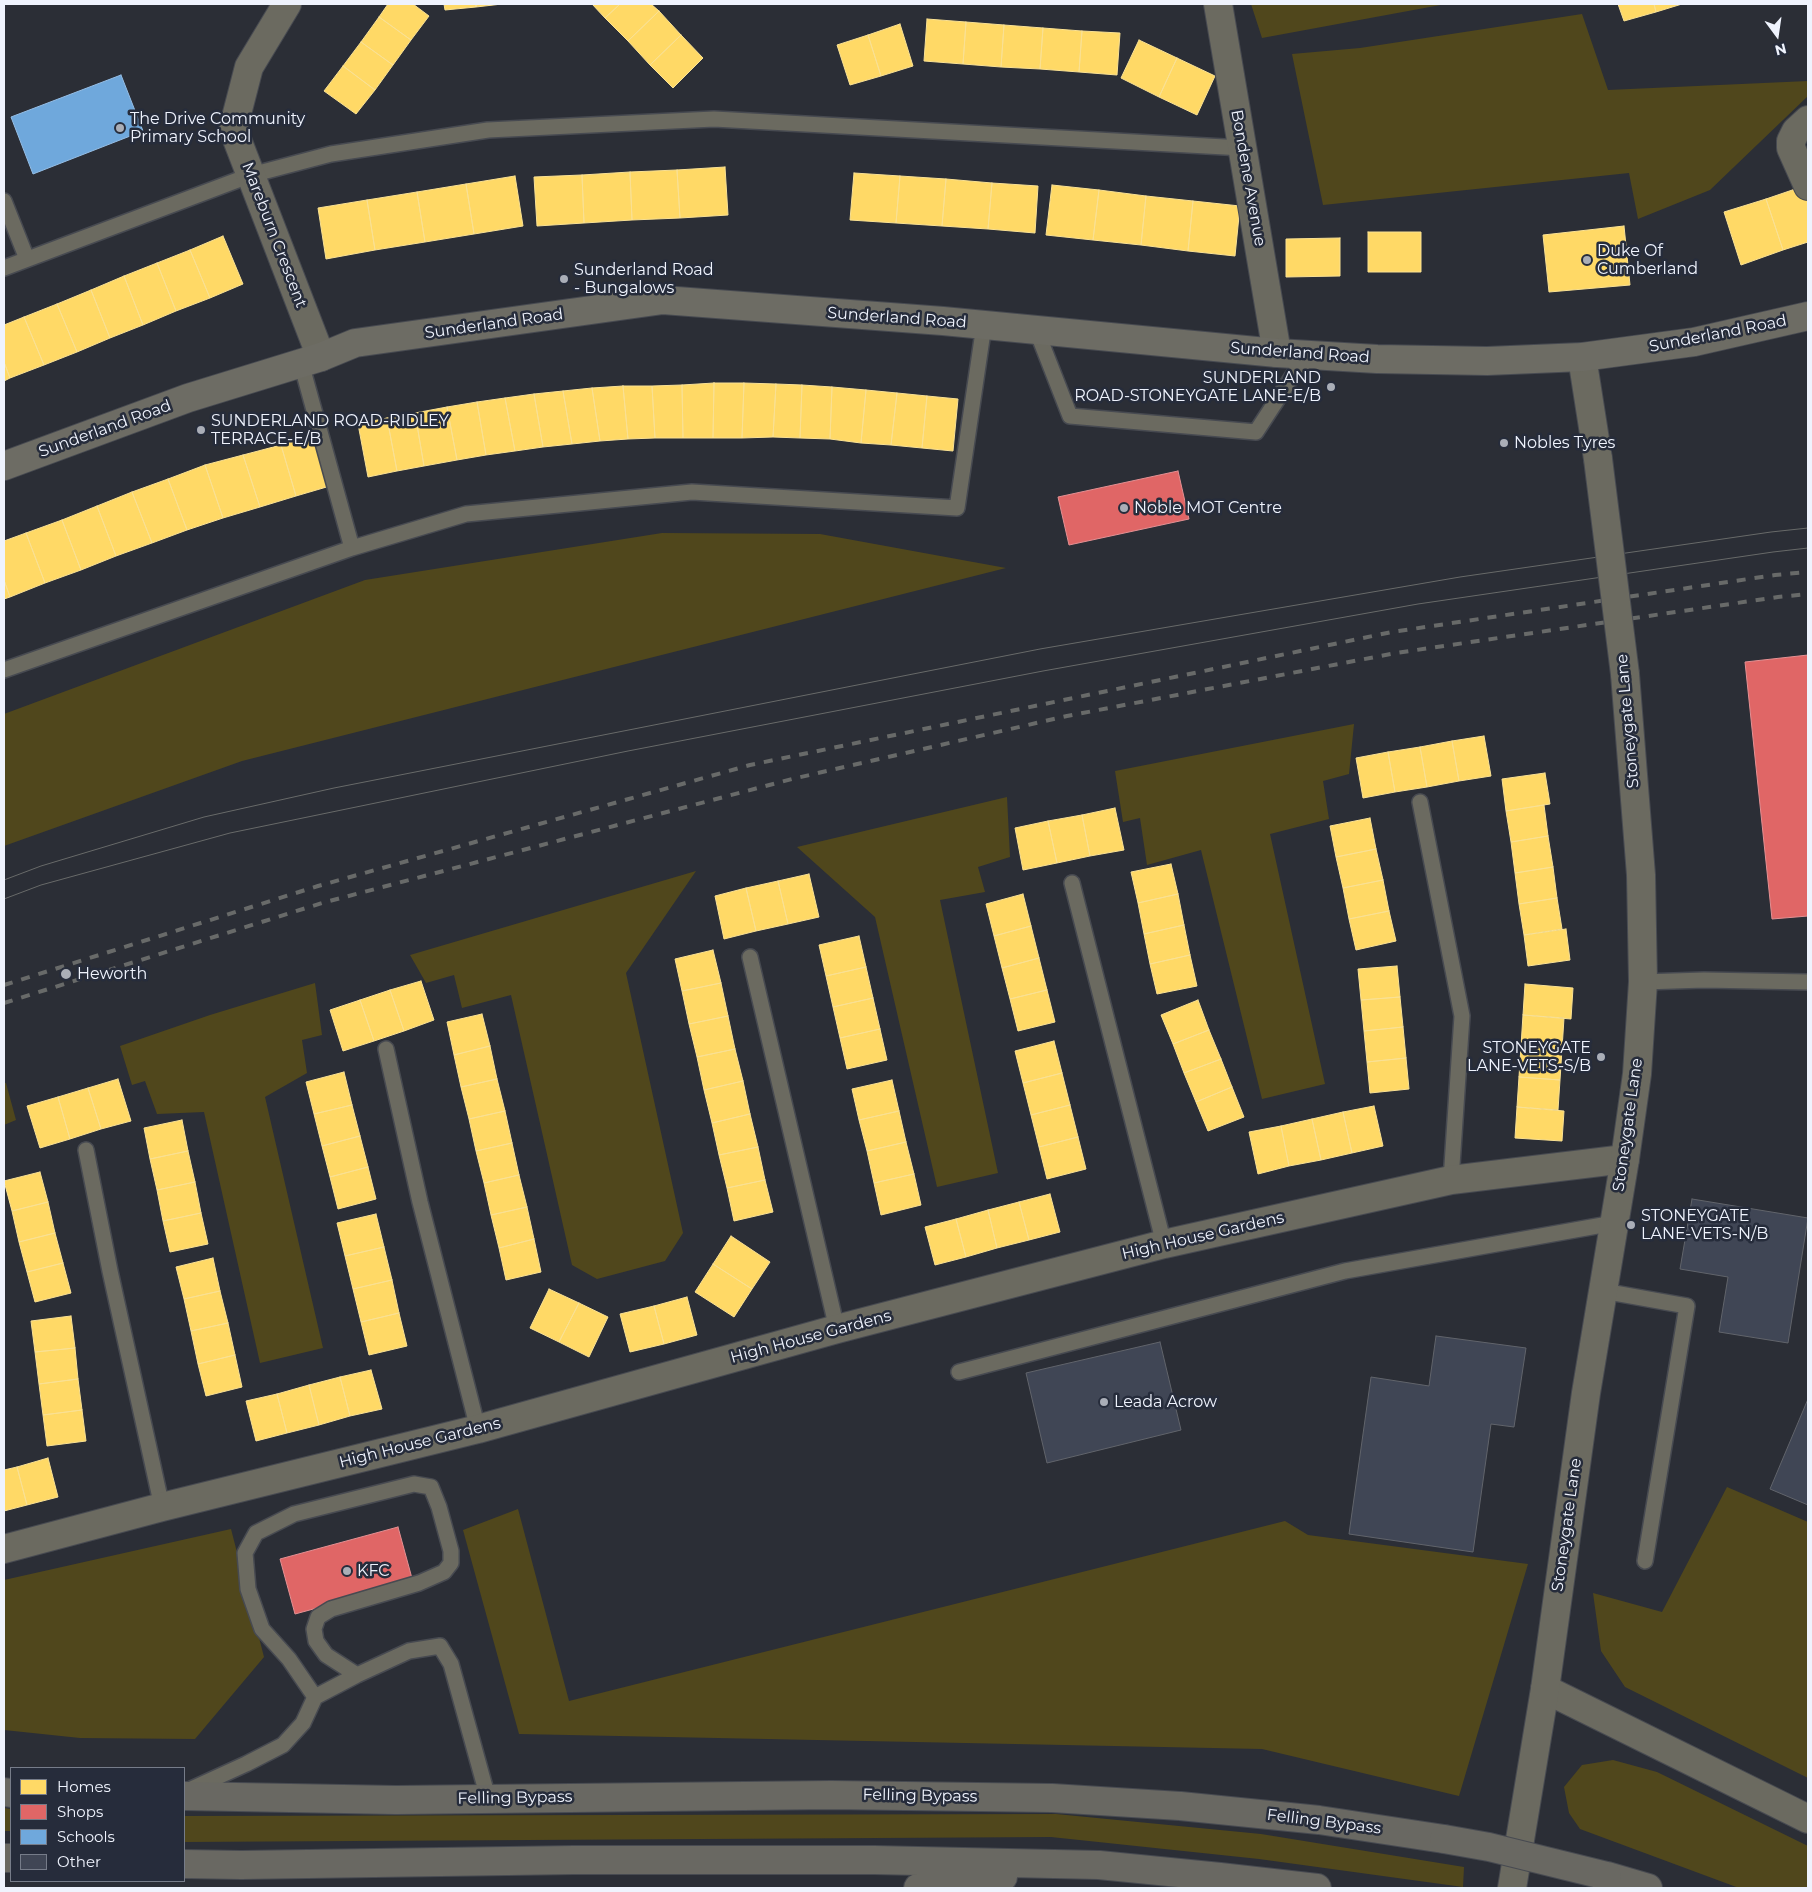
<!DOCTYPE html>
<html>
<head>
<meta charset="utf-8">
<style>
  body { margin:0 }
  #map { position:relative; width:1812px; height:1892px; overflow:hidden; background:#2b2e36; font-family:Montserrat,sans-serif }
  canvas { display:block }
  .frame { position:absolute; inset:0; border:5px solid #eff3fd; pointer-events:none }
  .legend { position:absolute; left:10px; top:1767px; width:175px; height:115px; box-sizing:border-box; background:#262c3b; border:1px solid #767c89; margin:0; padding:6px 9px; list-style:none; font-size:15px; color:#eff3fd }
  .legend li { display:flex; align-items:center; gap:10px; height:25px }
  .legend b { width:25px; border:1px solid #767c89 }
  .north { position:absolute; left:1752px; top:10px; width:50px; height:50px; -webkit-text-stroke:4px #262c3b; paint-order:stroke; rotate:166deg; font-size:14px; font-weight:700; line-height:20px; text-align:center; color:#eff3fd }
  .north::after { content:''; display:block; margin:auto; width:18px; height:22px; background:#eff3fd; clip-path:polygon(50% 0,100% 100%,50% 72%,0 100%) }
</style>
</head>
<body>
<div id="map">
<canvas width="1812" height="1892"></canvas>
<div class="frame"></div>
<ul class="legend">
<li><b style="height:14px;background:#ffd966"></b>Homes</li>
<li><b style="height:14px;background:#e06666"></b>Shops</li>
<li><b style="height:14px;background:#6fa8dc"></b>Schools</li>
<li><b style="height:14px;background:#404655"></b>Other</li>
</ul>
<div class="north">N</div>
</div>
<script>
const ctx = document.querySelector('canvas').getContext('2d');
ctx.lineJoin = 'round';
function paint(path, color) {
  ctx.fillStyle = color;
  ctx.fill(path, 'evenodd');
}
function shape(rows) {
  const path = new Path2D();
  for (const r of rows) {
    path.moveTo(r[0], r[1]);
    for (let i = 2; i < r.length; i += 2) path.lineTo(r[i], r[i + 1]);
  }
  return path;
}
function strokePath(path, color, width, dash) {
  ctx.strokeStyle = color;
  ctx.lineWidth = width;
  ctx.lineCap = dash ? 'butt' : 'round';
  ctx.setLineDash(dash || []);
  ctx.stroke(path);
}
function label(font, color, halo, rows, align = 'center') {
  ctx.font = font + ' Montserrat,sans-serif';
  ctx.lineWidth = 5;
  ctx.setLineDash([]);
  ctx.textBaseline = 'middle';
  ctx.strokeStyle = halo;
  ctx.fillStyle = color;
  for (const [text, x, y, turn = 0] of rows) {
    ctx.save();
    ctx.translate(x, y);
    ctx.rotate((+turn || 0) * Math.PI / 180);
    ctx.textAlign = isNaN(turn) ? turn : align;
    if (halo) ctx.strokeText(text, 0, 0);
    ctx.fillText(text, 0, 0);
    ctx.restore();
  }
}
const green = shape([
  [1251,4,1446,4,1262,38],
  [1582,14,1608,90,1808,81,1808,96,1710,190,1638,219,1629,173,1323,205,1292,54,1360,48],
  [662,533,820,534,1006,568,242,761,4,846,4,714,365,580],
  [1354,724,1349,774,1323,781,1329,819,1270,834,1325,1084,1262,1099,1201,850,1147,865,1140,818,1123,822,1115,771],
  [1007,797,1010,857,978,867,985,892,940,900,998,1173,937,1187,875,917,797,847],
  [696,871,626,973,683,1233,665,1261,597,1279,572,1265,511,995,462,1008,454,975,426,983,410,955],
  [315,983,322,1035,302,1040,307,1073,265,1097,323,1348,260,1363,204,1112,157,1114,145,1081,132,1085,120,1046,210,1015],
  [4,1083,6,1083,16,1120,4,1125],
  [1727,1487,1808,1522,1808,1778,1625,1687,1601,1651,1593,1593,1662,1612],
  [518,1509,569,1701,1285,1521,1308,1535,1528,1564,1459,1796,1262,1749,519,1734,463,1530],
  [231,1529,264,1657,195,1739,80,1738,4,1730,4,1580],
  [1613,1760,1657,1772,1808,1846,1808,1888,1739,1888,1580,1829,1569,1813,1564,1787,1582,1765],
  [4,1808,11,1809,11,1831,4,1831],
  [1056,1814,1261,1834,1464,1867,1463,1887,1259,1859,1051,1837,184,1842,184,1816]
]);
const homes = shape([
  [388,4,413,4,429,16,411,40,379,17,388,4],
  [444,4,476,4,476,7,445,10,444,4],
  [476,4,502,4,476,7,476,4],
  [592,4,620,4,605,18,592,4],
  [620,4,651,4,659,11,628,41,605,18,620,4],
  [1618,4,1654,4,1656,12,1624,21,1618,4],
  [1654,4,1682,4,1656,12,1654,4],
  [659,11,681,35,650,65,628,41,659,11],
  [379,17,411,40,393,65,361,42,379,17],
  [927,19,966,22,963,64,924,61,927,19],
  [966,22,1004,25,1001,67,963,64,966,22],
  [900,24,913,66,881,76,868,35,900,24],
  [1004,25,1043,28,1040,69,1001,67,1004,25],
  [1043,28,1082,31,1079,72,1040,69,1043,28],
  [1082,31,1120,33,1117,75,1079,72,1082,31],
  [681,35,703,58,673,88,650,65,681,35],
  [868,35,881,76,850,85,837,45,868,35],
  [1139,40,1177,58,1159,97,1121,78,1139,40],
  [361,42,393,65,375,90,343,66,361,42],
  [1177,58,1215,76,1197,115,1159,97,1177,58],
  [343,66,375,90,356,114,324,91,343,66],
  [725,167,728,215,680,218,677,170,725,167],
  [677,170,680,218,632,220,630,172,677,170],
  [630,172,632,220,584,223,582,175,630,172],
  [854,173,900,176,896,223,850,220,854,173],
  [582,175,584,223,537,226,534,177,582,175],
  [515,176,523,226,474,234,466,184,515,176],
  [900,176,946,179,942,226,896,223,900,176],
  [946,179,992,183,988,229,942,226,946,179],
  [992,183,1038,186,1035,233,988,229,992,183],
  [466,184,474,234,425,242,417,192,466,184],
  [1052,185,1099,190,1093,240,1046,235,1052,185],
  [1807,185,1808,242,1783,250,1766,199,1807,185],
  [1099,190,1146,196,1141,245,1093,240,1099,190],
  [417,192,425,242,375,250,367,200,417,192],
  [1146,196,1193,201,1188,251,1141,245,1146,196],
  [1766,199,1783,250,1741,265,1724,212,1766,199],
  [367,200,375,250,326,259,318,208,367,200],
  [1193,201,1240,206,1235,256,1188,251,1193,201],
  [1624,226,1630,285,1549,292,1543,235,1624,226],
  [1368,232,1421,232,1421,272,1368,272,1368,232],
  [223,236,243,284,210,298,190,250,223,236],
  [1340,238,1340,276,1286,277,1286,239,1340,238],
  [190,250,210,298,176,311,157,263,190,250],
  [157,263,176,311,143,325,124,276,157,263],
  [124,276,143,325,110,338,91,290,124,276],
  [91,290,110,338,77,352,57,304,91,290],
  [57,304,77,352,44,365,24,317,57,304],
  [24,317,44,365,10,378,4,362,4,325,24,317],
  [4,362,10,378,4,381,4,362],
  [714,383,713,438,683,438,682,385,714,383],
  [714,383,744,383,742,438,713,438,714,383],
  [744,383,776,384,773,437,742,438,744,383],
  [776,384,802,385,800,438,773,437,776,384],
  [682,385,683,438,655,438,652,386,682,385],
  [802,385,832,387,830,439,800,438,802,385],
  [623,386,628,439,600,441,592,388,623,386],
  [623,386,652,386,655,438,628,439,623,386],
  [832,387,866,390,861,443,830,439,832,387],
  [592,388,600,441,572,444,563,391,592,388],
  [866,390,897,393,891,445,861,443,866,390],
  [563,391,572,444,543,447,534,394,563,391],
  [897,393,927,396,922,448,891,445,897,393],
  [534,394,543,447,515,451,505,398,534,394],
  [927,396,958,399,953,451,922,448,927,396],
  [505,398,515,451,486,455,477,402,505,398],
  [477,402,486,455,457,460,447,407,477,402],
  [447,407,457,460,424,466,415,413,447,407],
  [415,413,424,466,397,471,387,418,415,413],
  [387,418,397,471,368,477,358,424,387,418],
  [314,435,330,486,296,496,281,445,314,435],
  [281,445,296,496,260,507,243,455,281,445],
  [243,455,260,507,223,518,205,465,243,455],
  [205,465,223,518,187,530,168,479,205,465],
  [168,479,187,530,152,543,132,492,168,479],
  [132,492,152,543,116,556,97,506,132,492],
  [97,506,116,556,81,570,62,520,97,506],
  [62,520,81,570,45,583,26,533,62,520],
  [26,533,45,583,10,597,4,580,4,541,26,533],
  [4,580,10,597,4,599,4,580],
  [1484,736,1491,776,1459,781,1452,741,1484,736],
  [1452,741,1459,781,1427,787,1420,747,1452,741],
  [1420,747,1427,787,1395,792,1388,752,1420,747],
  [1388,752,1395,792,1363,798,1356,758,1388,752],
  [1545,773,1550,804,1506,811,1502,779,1545,773],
  [1544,805,1548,836,1511,842,1506,811,1544,805],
  [1115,808,1124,850,1090,856,1082,815,1115,808],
  [1082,815,1090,856,1057,863,1048,821,1082,815],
  [1370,818,1376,849,1336,857,1330,826,1370,818],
  [1048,821,1057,863,1023,870,1015,828,1048,821],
  [1548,836,1553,867,1515,873,1511,842,1548,836],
  [1376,849,1383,880,1343,888,1336,857,1376,849],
  [1171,864,1178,894,1138,903,1131,872,1171,864],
  [1553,867,1557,898,1519,904,1515,873,1553,867],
  [809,874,819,917,788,924,778,881,809,874],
  [1383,880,1389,911,1349,919,1343,888,1383,880],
  [778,881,788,924,756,931,746,888,778,881],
  [746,888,756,931,724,939,715,896,746,888],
  [1023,894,1031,926,994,936,986,904,1023,894],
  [1178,894,1184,925,1144,934,1138,903,1178,894],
  [1557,898,1562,929,1524,935,1519,904,1557,898],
  [1389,911,1396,941,1356,950,1349,919,1389,911],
  [1184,925,1190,955,1150,964,1144,934,1184,925],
  [1031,926,1039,958,1002,968,994,936,1031,926],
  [1566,929,1570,960,1528,966,1524,935,1566,929],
  [859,936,866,967,826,976,819,945,859,936],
  [713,950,721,983,682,991,675,959,713,950],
  [1190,955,1197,986,1157,994,1150,964,1190,955],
  [1039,958,1047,990,1010,999,1002,968,1039,958],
  [1397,966,1400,997,1361,1000,1358,969,1397,966],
  [866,967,873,998,833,1007,826,976,866,967],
  [421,981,434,1020,404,1031,390,990,421,981],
  [721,983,728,1016,689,1024,682,991,721,983],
  [1525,984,1573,988,1571,1019,1523,1015,1525,984],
  [390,990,404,1031,374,1041,360,1000,390,990],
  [1047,990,1055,1022,1018,1031,1010,999,1047,990],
  [1400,997,1403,1027,1364,1031,1361,1000,1400,997],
  [873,998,880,1029,840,1038,833,1007,873,998],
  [360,1000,374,1041,343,1051,330,1010,360,1000],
  [1198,1000,1209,1030,1173,1044,1161,1015,1198,1000],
  [482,1014,490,1046,454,1055,447,1022,482,1014],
  [1523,1015,1564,1018,1562,1049,1521,1046,1523,1015],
  [728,1016,735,1049,697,1057,689,1024,728,1016],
  [1403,1027,1406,1058,1367,1062,1364,1031,1403,1027],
  [880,1029,887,1060,847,1069,840,1038,880,1029],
  [1209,1030,1221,1059,1184,1073,1173,1044,1209,1030],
  [1054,1041,1062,1073,1023,1083,1015,1051,1054,1041],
  [490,1046,497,1079,461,1087,454,1055,490,1046],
  [1521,1046,1562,1049,1560,1080,1519,1077,1521,1046],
  [735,1049,743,1081,704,1090,697,1057,735,1049],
  [1406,1058,1409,1089,1370,1093,1367,1062,1406,1058],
  [1221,1059,1232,1087,1196,1102,1184,1073,1221,1059],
  [344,1072,352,1105,314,1114,306,1082,344,1072],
  [1062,1073,1070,1105,1031,1115,1023,1083,1062,1073],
  [1519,1077,1560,1080,1558,1110,1517,1107,1519,1077],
  [118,1079,131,1121,101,1129,88,1088,118,1079],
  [497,1079,505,1111,469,1119,461,1087,497,1079],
  [892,1080,899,1111,859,1120,852,1089,892,1080],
  [743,1081,750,1114,712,1123,704,1090,743,1081],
  [1232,1087,1244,1117,1208,1131,1196,1102,1232,1087],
  [88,1088,101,1129,70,1139,58,1097,88,1088],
  [58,1097,70,1139,40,1148,27,1106,58,1097],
  [352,1105,360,1136,322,1146,314,1114,352,1105],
  [1070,1105,1078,1137,1039,1147,1031,1115,1070,1105],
  [1374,1106,1383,1146,1352,1153,1343,1112,1374,1106],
  [1517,1107,1564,1111,1562,1141,1515,1138,1517,1107],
  [505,1111,512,1143,476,1151,469,1119,505,1111],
  [899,1111,906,1142,867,1151,859,1120,899,1111],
  [1343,1112,1352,1153,1321,1160,1312,1119,1343,1112],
  [750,1114,758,1147,719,1155,712,1123,750,1114],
  [1312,1119,1321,1160,1289,1166,1281,1126,1312,1119],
  [182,1120,188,1151,150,1159,144,1128,182,1120],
  [1281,1126,1289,1166,1258,1174,1249,1132,1281,1126],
  [360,1136,368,1167,330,1177,322,1146,360,1136],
  [1078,1137,1086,1169,1047,1179,1039,1147,1078,1137],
  [906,1142,914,1174,874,1183,867,1151,906,1142],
  [512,1143,519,1175,484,1183,476,1151,512,1143],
  [758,1147,765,1180,727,1188,719,1155,758,1147],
  [188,1151,195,1182,157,1190,150,1159,188,1151],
  [368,1167,376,1199,338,1209,330,1177,368,1167],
  [40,1172,48,1202,12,1211,4,1181,40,1172],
  [914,1174,921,1205,881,1215,874,1183,914,1174],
  [519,1175,527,1207,491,1215,484,1183,519,1175],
  [765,1180,773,1212,734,1221,727,1188,765,1180],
  [195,1182,201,1213,163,1221,157,1190,195,1182],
  [1050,1194,1060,1232,1029,1240,1019,1202,1050,1194],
  [48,1202,55,1233,19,1242,12,1211,48,1202],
  [1019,1202,1029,1240,997,1248,988,1210,1019,1202],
  [527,1207,534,1239,499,1248,491,1215,527,1207],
  [988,1210,997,1248,966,1257,956,1219,988,1210],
  [201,1213,208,1244,170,1252,163,1221,201,1213],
  [376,1214,384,1247,345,1256,337,1223,376,1214],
  [956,1219,966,1257,935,1265,925,1227,956,1219],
  [55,1233,63,1263,27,1272,19,1242,55,1233],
  [731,1236,770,1262,752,1289,713,1264,731,1236],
  [534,1239,541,1272,506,1280,499,1248,534,1239],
  [384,1247,392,1280,353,1289,345,1256,384,1247],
  [213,1258,220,1291,184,1299,176,1267,213,1258],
  [63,1263,71,1293,35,1302,27,1272,63,1263],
  [713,1264,752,1289,734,1317,695,1292,713,1264],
  [392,1280,399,1313,361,1322,353,1289,392,1280],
  [549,1289,579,1303,559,1342,530,1328,549,1289],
  [220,1291,228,1323,191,1331,184,1299,220,1291],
  [687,1297,697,1335,664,1344,654,1306,687,1297],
  [579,1303,608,1317,589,1357,559,1342,579,1303],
  [654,1306,664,1344,630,1352,620,1314,654,1306],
  [399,1313,407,1346,369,1355,361,1322,399,1313],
  [71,1316,75,1348,35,1352,31,1321,71,1316],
  [228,1323,235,1355,198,1364,191,1331,228,1323],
  [75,1348,78,1379,39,1384,35,1352,75,1348],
  [235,1355,242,1387,206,1396,198,1364,235,1355],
  [371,1370,382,1409,350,1416,340,1377,371,1370],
  [340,1377,350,1416,319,1425,309,1385,340,1377],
  [78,1379,82,1410,43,1415,39,1384,78,1379],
  [309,1385,319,1425,287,1433,277,1394,309,1385],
  [277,1394,287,1433,256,1441,246,1401,277,1394],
  [82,1410,86,1441,47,1446,43,1415,82,1410],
  [48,1458,58,1497,27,1505,17,1467,48,1458],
  [17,1467,27,1505,4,1511,4,1470,17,1467]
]);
const shops = shape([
  [1178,471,1189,519,1069,545,1058,497,1178,471],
  [1808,655,1808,916,1772,919,1745,662,1808,655],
  [398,1527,413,1582,295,1614,280,1559,398,1527]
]);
const schools = shape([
  [121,75,143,131,33,174,11,117,121,75]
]);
const building = shape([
  [1692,1199,1808,1218,1788,1343,1719,1332,1728,1277,1680,1269,1692,1199],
  [1436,1336,1526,1348,1514,1427,1491,1424,1473,1552,1349,1534,1371,1377,1429,1386,1436,1336],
  [1160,1342,1181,1430,1047,1463,1026,1373,1160,1342],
  [1808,1399,1808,1505,1770,1489,1808,1399]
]);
const service = shape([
  [4,201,27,259],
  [4,268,251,175,331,154,488,130,714,119,1243,148],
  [1036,329,1070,416,1256,432,1307,354],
  [301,363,352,548,466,514,692,492,957,508,984,325],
  [4,670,352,548],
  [1420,802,1462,1016,1451,1180],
  [1072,883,1164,1244],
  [750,957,837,1329],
  [1643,982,1704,980,1808,982],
  [386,1049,420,1202,478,1429],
  [86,1150,110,1271,162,1507],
  [1603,1291,1687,1306,1645,1561],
  [959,1372,1345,1271,1614,1223],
  [315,1697,289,1659,262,1629,248,1589,245,1553,256,1533,294,1514,414,1484,431,1487,439,1507,451,1551,451,1563,444,1572,419,1583,331,1609,318,1617,314,1629,316,1641,326,1655,357,1675],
  [187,1791,246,1764,283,1745,303,1723,315,1697,357,1675,409,1651,440,1646,451,1664,488,1798]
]);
const minor = shape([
  [287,4,249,67,233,129,321,357],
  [1218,4,1277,353],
  [1808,120,1796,131,1791,141,1791,148,1808,186],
  [4,1549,162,1507,478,1429,837,1329,1164,1244,1451,1180,1625,1159],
  [1545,1689,1808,1819]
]);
const tertiary = shape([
  [1582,357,1598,459],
  [1512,1888,1545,1689,1586,1393,1625,1159,1637,1074,1643,982,1641,875,1625,674]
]);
const secondary = shape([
  [4,466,188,398,321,357,355,343,663,300,943,321,1277,353,1377,359,1487,361,1582,357,1664,346,1694,342,1808,316]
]);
const trunk = shape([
  [4,1792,11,1793],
  [184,1796,396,1800,831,1795,1052,1798,1180,1806,1319,1820,1444,1839],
  [4,1858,11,1858],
  [184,1864,241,1865,574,1860,874,1860,1099,1865,1220,1877,1317,1888],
  [1607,1876,1648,1888],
  [918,1888,1003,1877]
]);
const tram = shape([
  [4,880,41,866,204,817,334,788,1040,649,1460,577,1771,532,1808,528],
  [4,899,41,885,230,833,628,751,1043,671,1418,604,1773,552,1808,548]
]);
const rail = shape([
  [4,985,318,886,750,765,1392,632,1775,575,1808,572],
  [4,1003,322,903,792,779,1067,716,1396,653,1778,597,1808,594]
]);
const tertiaryBridge = shape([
  [1598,459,1625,674]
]);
const trunkBridge = shape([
  [1444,1839,1489,1847,1607,1876]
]);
const markers = [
  [120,128,5,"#aaaeb7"],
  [1587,260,5,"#aaaeb7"],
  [564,279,5,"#aaaeb7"],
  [1331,387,5,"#aaaeb7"],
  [201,430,5,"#aaaeb7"],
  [1504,443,5,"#aaaeb7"],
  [1124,508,5,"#aaaeb7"],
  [66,974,6,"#aaaeb7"],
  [1601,1057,5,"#aaaeb7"],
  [1631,1225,5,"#aaaeb7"],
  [1104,1402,5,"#aaaeb7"],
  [347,1571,5,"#aaaeb7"]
];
const poiNames = [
  ["The Drive Community",130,119],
  ["Primary School",130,137],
  ["Duke Of",1597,251],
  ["Cumberland",1597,269],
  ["Sunderland Road",574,270],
  ["- Bungalows",574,288],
  ["SUNDERLAND",1321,378,"right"],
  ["ROAD-STONEYGATE LANE-E/B",1321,396,"right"],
  ["SUNDERLAND ROAD-RIDLEY",211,421],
  ["TERRACE-E/B",211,439],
  ["Nobles Tyres",1514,443],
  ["Noble MOT Centre",1134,508],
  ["Heworth",77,974],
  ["STONEYGATE",1591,1048,"right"],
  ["LANE-VETS-S/B",1591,1066,"right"],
  ["STONEYGATE",1641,1216],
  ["LANE-VETS-N/B",1641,1234],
  ["Leada Acrow",1114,1402],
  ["KFC",357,1571]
];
const streetNames = [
  ["Bondene Avenue",1248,178,80],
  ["Mareburn Crescent",274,235,69],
  ["Sunderland Road",897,318,4],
  ["Sunderland Road",494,324,-8],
  ["Sunderland Road",1718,334,-11],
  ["Sunderland Road",1300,353,4],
  ["Sunderland Road",105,429,-20],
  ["Stoneygate Lane",1628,721,-95],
  ["Stoneygate Lane",1628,1125,-82],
  ["High House Gardens",1203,1236,-13],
  ["High House Gardens",811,1337,-15],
  ["High House Gardens",420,1443,-14],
  ["Stoneygate Lane",1567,1525,-82],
  ["Felling Bypass",920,1796,1],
  ["Felling Bypass",515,1798,-1],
  ["Felling Bypass",1324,1822,7]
];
paint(green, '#50471c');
paint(homes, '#ffd966');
strokePath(homes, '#fae193', 1);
paint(shops, '#e06666');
strokePath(shops, '#e49093', 1);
paint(schools, '#6fa8dc');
strokePath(schools, '#95bee6', 1);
paint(building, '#404655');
strokePath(building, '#61646b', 1);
strokePath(service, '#474a51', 18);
strokePath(minor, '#474a51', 30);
strokePath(tertiary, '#474a51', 30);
strokePath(secondary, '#474a51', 30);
strokePath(trunk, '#474a51', 30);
strokePath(service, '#6b6a60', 15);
strokePath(minor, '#6b6a60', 28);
strokePath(tertiary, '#6b6a60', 28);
strokePath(secondary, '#6d6c64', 28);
strokePath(trunk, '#696862', 28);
strokePath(tram, '#686a69', 1);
strokePath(rail, '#686a69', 4, [9, 9]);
strokePath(tertiaryBridge, '#474a51', 30, []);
strokePath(trunkBridge, '#474a51', 30, []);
strokePath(tertiaryBridge, '#6b6a60', 28);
strokePath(trunkBridge, '#696862', 28);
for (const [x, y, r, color] of markers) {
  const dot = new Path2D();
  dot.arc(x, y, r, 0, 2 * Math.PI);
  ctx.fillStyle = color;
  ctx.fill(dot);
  strokePath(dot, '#262c3b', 2);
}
label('16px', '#eff3fd', '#262c3b', poiNames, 'left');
label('16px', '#eff3fd', '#262c3b', streetNames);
</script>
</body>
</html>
